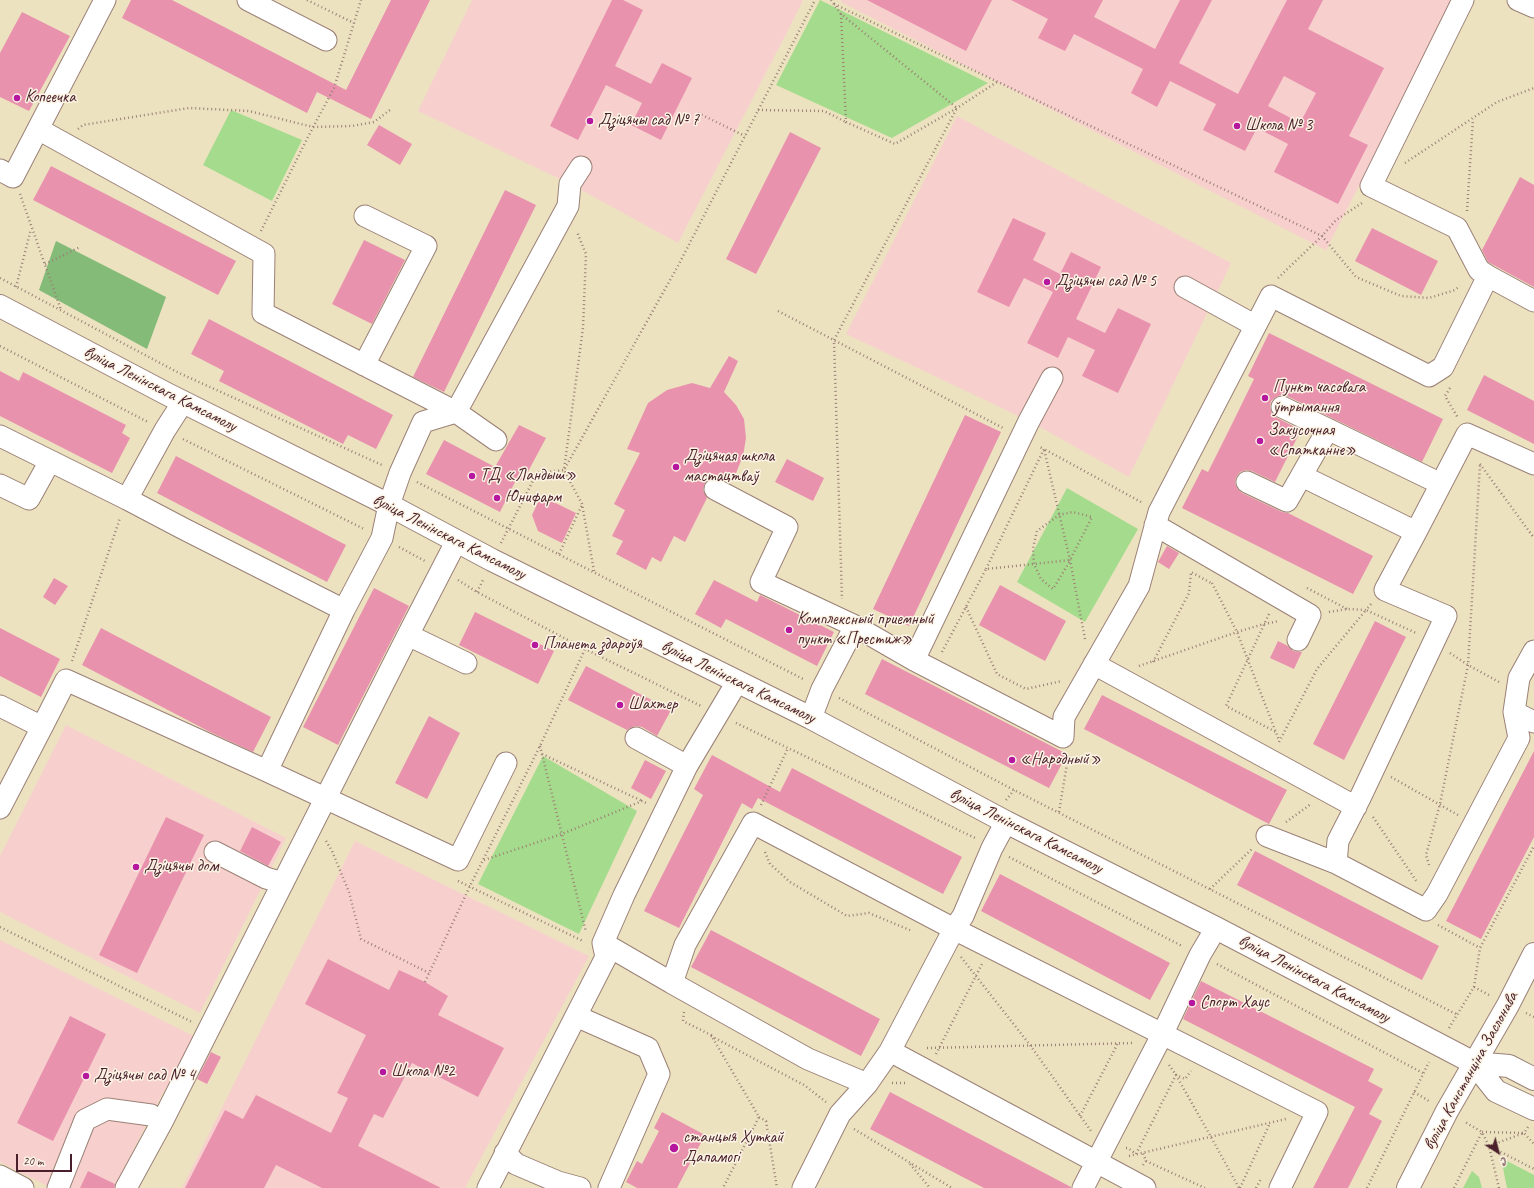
<!DOCTYPE html>
<html>
<head>
<meta charset="utf-8">
<style>
  body { margin:0 }
  #map { position:relative; width:1534px; height:1188px; overflow:hidden; background:#ece2c0; font-family:Caveat,sans-serif }
  canvas { display:block }
  .north { position:absolute; left:1478px; top:1132px; width:40px; height:40px; -webkit-text-stroke:3px #fcf5e5; paint-order:stroke; rotate:144deg; font-size:11px; font-weight:700; line-height:16px; text-align:center; color:#4a1f2b }
  .north::after { content:''; display:block; margin:auto; width:14px; height:18px; background:#4a1f2b; clip-path:polygon(50% 0,100% 100%,50% 72%,0 100%) }
  .scale { position:absolute; left:16px; top:1154px; width:56px; height:18px; box-sizing:border-box; border:2px solid #4a1f2b; border-top:0; padding-left:5px; font-size:12px; line-height:14px; white-space:nowrap; color:#4a1f2b; -webkit-text-stroke:3px #fcf5e5; paint-order:stroke }
</style>
</head>
<body>
<div id="map">
<canvas width="1534" height="1188"></canvas>
<div class="north">С</div>
<div class="scale">20 m</div>
</div>
<script>
const ctx = document.querySelector('canvas').getContext('2d');
ctx.lineJoin = 'round';
function paint(path, color) {
  ctx.fillStyle = color;
  ctx.fill(path, 'evenodd');
}
function shape(rows) {
  const path = new Path2D();
  for (const r of rows) {
    path.moveTo(r[0], r[1]);
    for (let i = 2; i < r.length; i += 2) path.lineTo(r[i], r[i + 1]);
  }
  return path;
}
function strokePath(path, color, width, dash) {
  ctx.strokeStyle = color;
  ctx.lineWidth = width;
  ctx.lineCap = dash ? 'butt' : 'round';
  ctx.setLineDash(dash || []);
  ctx.stroke(path);
}
function label(font, color, halo, rows, align = 'center') {
  ctx.font = font + ' Caveat,sans-serif';
  ctx.lineWidth = 3;
  ctx.setLineDash([]);
  ctx.textBaseline = 'middle';
  ctx.strokeStyle = halo;
  ctx.fillStyle = color;
  for (const [text, x, y, turn = 0] of rows) {
    ctx.save();
    ctx.translate(x, y);
    ctx.rotate((+turn || 0) * Math.PI / 180);
    ctx.textAlign = isNaN(turn) ? turn : align;
    if (halo) ctx.strokeText(text, 0, 0);
    ctx.fillText(text, 0, 0);
    ctx.restore();
  }
}
const built = shape([
  [472,0,801,0,803,1,678,243,570,184,418,111],
  [841,0,1455,0,1326,250,841,2],
  [957,116,1231,263,1129,477,1029,421,846,334],
  [66,725,286,838,200,1013,0,912,0,856],
  [355,841,589,956,465,1188,182,1188],
  [0,940,194,1036,151,1115,114,1188,51,1188,0,1162]
]);
const green = shape([
  [820,0,988,83,892,138,776,85],
  [231,110,302,140,272,201,203,165],
  [1067,488,1138,529,1085,622,1017,582],
  [543,756,637,811,579,934,478,884],
  [1507,1161,1534,1175,1534,1188,1507,1188,1503,1168],
  [1472,1171,1479,1177,1482,1188,1463,1188]
]);
const forest = shape([
  [56,241,166,297,147,349,39,290]
]);
const building = shape([
  [131,0,172,0,346,90,391,0,430,0,371,119,317,92,307,113,122,18],
  [612,0,623,0,643,10,615,66,651,84,662,63,692,78,661,140,631,125,642,103,606,85,578,140,550,126],
  [867,0,992,0,966,51],
  [1011,0,1103,0,1094,17,1155,49,1180,0,1212,0,1179,63,1238,94,1287,0,1323,0,1308,29,1384,68,1349,136,1368,145,1338,204,1274,172,1288,144,1257,128,1245,151,1203,130,1216,104,1170,81,1157,107,1131,93,1143,69,1074,34,1065,51,1038,38,1048,19],
  [1284,76,1316,93,1300,123,1268,106],
  [22,12,70,36,29,111,0,97,0,53],
  [379,125,412,144,400,165,367,145],
  [790,132,821,148,756,274,726,259],
  [51,166,236,261,218,295,33,200],
  [1520,177,1534,185,1534,287,1488,262,1482,250],
  [505,190,536,205,444,392,413,377],
  [1013,218,1046,233,1033,260,1060,274,1071,252,1101,267,1076,319,1105,333,1118,308,1151,324,1118,393,1082,376,1095,350,1068,337,1058,358,1027,343,1053,292,1024,278,1009,307,977,292],
  [1372,228,1438,261,1421,295,1355,261],
  [364,240,405,260,372,324,332,304],
  [209,319,393,415,376,449,348,435,343,444,219,381,224,371,191,354],
  [1269,333,1443,419,1422,462,1287,396,1281,395,1276,397,1271,401,1270,407,1272,414,1277,418,1301,430,1275,482,1252,471,1246,470,1240,472,1236,477,1235,483,1237,488,1242,493,1282,512,1288,513,1373,556,1353,594,1182,508,1202,469,1208,472,1233,422,1254,379,1248,376],
  [729,356,738,361,724,392,736,405,744,419,746,438,743,456,736,473,726,480,719,476,718,478,709,479,705,483,703,490,707,498,685,542,674,536,661,562,652,557,646,570,616,554,623,541,612,536,625,510,614,504,640,453,627,449,648,403,667,390,692,383,710,388],
  [0,371,19,381,23,372,126,425,122,433,130,438,112,473,0,416],
  [1484,375,1534,401,1534,444,1467,410],
  [965,415,1001,432,909,626,873,609],
  [519,425,546,438,523,481,517,478,500,512,426,474,444,440,495,467],
  [176,456,346,545,327,582,157,493],
  [787,459,824,478,813,501,775,482],
  [541,496,576,513,562,543,538,531,532,515],
  [1167,546,1179,553,1169,569,1158,562],
  [54,578,68,586,55,605,43,597],
  [714,580,757,602,760,595,834,632,817,666,726,619,721,628,695,614],
  [1000,585,1066,621,1045,661,979,625],
  [374,588,409,606,338,745,303,727],
  [475,612,554,651,538,684,459,645],
  [1375,621,1406,637,1344,760,1313,744],
  [0,628,60,659,41,697,0,676],
  [101,628,271,717,253,752,210,732,82,665],
  [1278,641,1288,646,1293,651,1302,652,1294,669,1270,658],
  [882,659,1067,754,1049,788,865,694],
  [586,666,671,710,657,736,642,727,636,726,630,728,627,730,568,700],
  [1102,695,1287,790,1269,824,1084,729],
  [429,716,460,733,427,799,395,783],
  [1534,751,1534,837,1481,939,1446,921],
  [712,755,780,792,792,768,962,857,943,894,758,798,752,809,742,803,679,928,644,911,703,795,694,789],
  [645,760,666,771,651,799,631,788],
  [166,817,204,835,137,973,99,955],
  [252,827,281,842,268,866,240,851],
  [1255,851,1439,946,1422,980,1237,885],
  [1000,874,1170,963,1150,1000,981,911],
  [711,930,880,1019,861,1056,691,967],
  [328,959,389,990,399,970,425,982,448,996,438,1015,504,1048,478,1097,412,1063,383,1118,374,1114,358,1146,441,1188,322,1188,276,1165,264,1188,185,1188,225,1110,243,1119,256,1095,331,1133,348,1098,337,1093,366,1035,305,1004],
  [1201,981,1374,1069,1368,1081,1383,1089,1369,1114,1382,1121,1348,1188,1313,1188,1355,1107,1183,1019],
  [70,1016,106,1034,53,1141,17,1123],
  [211,1052,221,1057,207,1084,197,1079],
  [890,1092,1071,1187,1071,1188,984,1188,870,1129],
  [662,1112,705,1135,677,1188,637,1188,626,1182,637,1161,642,1164,659,1131,654,1128],
  [88,1171,115,1184,114,1188,80,1188]
]);
const path = shape([
  [307,0,354,23],
  [831,0,841,14,957,108,834,340,842,599],
  [834,4,1322,236,1356,277,1401,296,1429,298,1455,290,1460,286],
  [841,14,846,122,895,144,957,108,997,82],
  [758,110,824,111,846,122],
  [698,113,745,136],
  [78,129,83,125,189,108,249,111,313,127,352,126,374,122,390,110],
  [1405,163,1497,102,1534,88],
  [20,194,61,310],
  [1467,211,1473,119],
  [261,231,310,133,334,88,361,0],
  [45,264,80,247],
  [0,278,179,373,382,465],
  [1278,278,1322,236,1336,220,1362,203],
  [16,287,31,229],
  [778,311,1003,428],
  [0,346,148,422],
  [1450,388,1445,396,1458,418],
  [183,439,364,529],
  [1480,464,1534,538],
  [417,482,805,680],
  [501,543,537,473,564,470,583,328,586,254,577,232],
  [399,547,425,561],
  [559,554,582,505],
  [986,569,1044,449,1038,446],
  [594,571,582,504,564,470,679,264,815,0],
  [458,580,477,592,585,649,701,706],
  [1212,583,1237,632,1279,740],
  [1307,588,1347,609],
  [477,592,484,578],
  [966,607,997,674,1026,689,1062,681],
  [1329,612,1347,609,1366,610,1371,604],
  [1269,614,1226,706,1276,732],
  [1085,639,1070,560,1044,449,1141,502],
  [942,652,986,569,1034,564,1070,560,1092,517,1073,512,1059,515,1037,531,1033,548,1034,564,1041,579,1053,589,1070,561],
  [1450,653,1468,665,1499,682],
  [72,661,120,518],
  [1153,662,1189,593,1191,572,1211,583],
  [1139,666,1237,632,1264,624,1279,621],
  [839,698,1014,790,1458,1015],
  [736,723,975,838],
  [1279,742,1317,669,1366,610,1416,633],
  [540,746,586,932],
  [542,754,642,801],
  [1391,777,1458,815],
  [1006,800,1014,790],
  [761,805,788,748],
  [1059,812,1068,758,1068,755],
  [1373,817,1417,882],
  [1286,822,1311,804],
  [326,841,332,851,349,892,361,939,429,973],
  [765,852,770,864,790,882,847,916,869,913,912,931],
  [1009,857,1182,946],
  [484,860,562,834,642,801,648,804],
  [1429,865,1426,855,1440,804,1468,665,1480,465],
  [458,881,583,941],
  [1210,889,1252,849],
  [1438,925,1480,948],
  [0,927,192,1022],
  [961,957,1030,1045,1091,1131],
  [1217,964,1423,1073],
  [425,982,470,886,540,746,585,649],
  [1474,987,1491,996],
  [684,1012,683,1021,711,1035,759,1117,723,1188],
  [1526,1013,1534,1017],
  [1449,1028,1474,987,1480,948,1534,846],
  [711,1036,804,1085,826,1102],
  [927,1048,1134,1043],
  [936,1054,982,964],
  [1169,1065,1176,1075,1211,1137,1239,1188],
  [892,1083,907,1083],
  [1414,1092,1429,1101],
  [1080,1116,1118,1043],
  [759,1117,766,1121,777,1188],
  [1528,1127,1524,1133,1534,1144],
  [854,1129,952,1188],
  [1482,1132,1524,1133,1489,1146,1482,1132],
  [1126,1148,1128,1148,1136,1154,1176,1075,1185,1079,1191,1071],
  [1129,1156,1286,1119],
  [1146,1161,1205,1188],
  [910,1164,930,1188],
  [1143,1165,1146,1161,1143,1153],
  [1240,1188,1270,1123],
  [1256,1188,1261,1179],
  [1367,1188,1429,1062],
  [1454,1188,1482,1132,1465,1122],
  [1499,1188,1489,1146,1534,1169]
]);
const minor = shape([
  [248,0,326,40],
  [1463,0,1371,186,1457,228,1479,270,1488,276],
  [1518,0,1534,7],
  [38,129,105,0],
  [0,170,13,177,38,129,264,254,263,313,456,412,496,440],
  [1185,287,1254,325],
  [364,365,426,246,365,216],
  [1282,407,1441,484],
  [0,436,127,499,184,529,344,610],
  [1302,476,1416,532],
  [1247,482,1287,501,1328,429],
  [0,485,29,499,50,461],
  [715,489,787,527,761,582,855,626,914,660,1063,737,1064,717,1139,586,1159,512,1271,296,1429,376,1443,367,1488,276,1534,301],
  [127,499,165,430,183,402],
  [1155,525,1310,615,1298,640],
  [408,635,466,663],
  [914,660,1029,421,1052,378],
  [1094,664,1356,807],
  [0,706,42,727,66,680,267,771],
  [1514,712,1534,722],
  [811,718,822,689,855,626],
  [636,738,687,766],
  [506,763,458,860,267,771,344,610,382,538,389,505,400,473,423,422,456,412,568,206,570,184,581,167],
  [0,808,42,727],
  [1267,836,1336,863,1426,910,1437,894,1519,738,1514,712,1519,678,1534,651],
  [215,852,266,878,283,883],
  [1336,863,1338,841,1360,798,1446,616,1385,590,1416,532,1467,434,1534,464],
  [603,943,624,895,687,766,737,682],
  [576,1016,648,1048,659,1074,609,1188],
  [890,1051,1145,1188],
  [867,1084,808,1059,672,983,685,945,753,823,954,929,1317,1112,1280,1188],
  [505,1153,516,1164,558,1182,580,1188],
  [0,1176,23,1188],
  [58,1188,85,1120,107,1109,151,1115,162,1122],
  [126,1188,162,1122,408,635,456,542],
  [488,1188,606,957,603,943,672,983],
  [803,1188,840,1114,867,1084,890,1051,954,929,963,916,992,848,1006,822],
  [1083,1188,1162,1035,1200,955,1216,928]
]);
const major = shape([
  [0,306,167,394,389,505,492,560,811,718,1006,822,1216,928,1474,1063,1496,1091,1534,1109],
  [1474,1063,1509,1066,1534,1079],
  [1408,1188,1447,1111,1508,1005,1534,954]
]);
const markers = [
  [17,98,4,"#b5179e"],
  [590,121,4,"#b5179e"],
  [1237,126,4,"#b5179e"],
  [1047,282,4,"#b5179e"],
  [1265,398,4,"#b5179e"],
  [1260,441,4,"#b5179e"],
  [676,467,4,"#b5179e"],
  [472,476,4,"#b5179e"],
  [497,498,4,"#b5179e"],
  [789,630,4,"#b5179e"],
  [535,645,4,"#b5179e"],
  [620,705,4,"#b5179e"],
  [1012,760,4,"#b5179e"],
  [136,867,4,"#b5179e"],
  [1192,1003,4,"#b5179e"],
  [383,1072,4,"#b5179e"],
  [86,1076,4,"#b5179e"],
  [674,1148,5,"#b5179e"]
];
const poiNames = [
  ["Копеечка",25,98],
  ["Дзіцячы сад № 7",598,121],
  ["Школа № 3",1245,126],
  ["Дзіцячы сад № 5",1055,282],
  ["Пункт часовага",1273,388],
  ["ўтрымання",1273,408],
  ["Закусочная",1268,431],
  ["«Спатканне»",1268,451],
  ["Дзіцячая школа",684,457],
  ["мастацтваў",684,477],
  ["ТД «Ландыш»",480,476],
  ["Юнифарм",505,498],
  ["Комплексный приемный",797,620],
  ["пункт «Престиж»",797,640],
  ["Планета здароўя",543,645],
  ["Шахтер",628,705],
  ["«Народный»",1020,760],
  ["Дзіцячы дом",144,867],
  ["Спорт Хаус",1200,1003],
  ["Школа №2",391,1072],
  ["Дзіцячы сад № 4",94,1076],
  ["станцыя Хуткай",683,1138],
  ["Дапамогі",683,1158]
];
const streetNames = [
  ["вуліца Ленінскага Камсамолу",160,389,27],
  ["вуліца Ленінскага Камсамолу",449,537,27],
  ["вуліца Ленінскага Камсамолу",738,682,26],
  ["вуліца Ленінскага Камсамолу",1026,831,27],
  ["вуліца Ленінскага Камсамолу",1314,979,28],
  ["вуліца Канстанціна Заслонава",1471,1071,-61]
];
paint(built, '#f7d0ce');
paint(green, '#a5db8c');
paint(forest, '#84bb78');
paint(building, '#e992ad');
strokePath(minor, '#9b8076', 23);
strokePath(major, '#9b8076', 24);
strokePath(path, '#9b8076', 2.5, [1, 3]);
strokePath(minor, '#fff', 21);
strokePath(major, '#fff', 22);
for (const [x, y, r, color] of markers) {
  const dot = new Path2D();
  dot.arc(x, y, r, 0, 2 * Math.PI);
  ctx.fillStyle = color;
  ctx.fill(dot);
  strokePath(dot, '#fcf5e5', 1.5);
}
label('17px', '#4a1f2b', '#fcf5e5', poiNames, 'left');
label('17px', '#4a1f2b', '#fcf5e5', streetNames);
</script>
</body>
</html>
